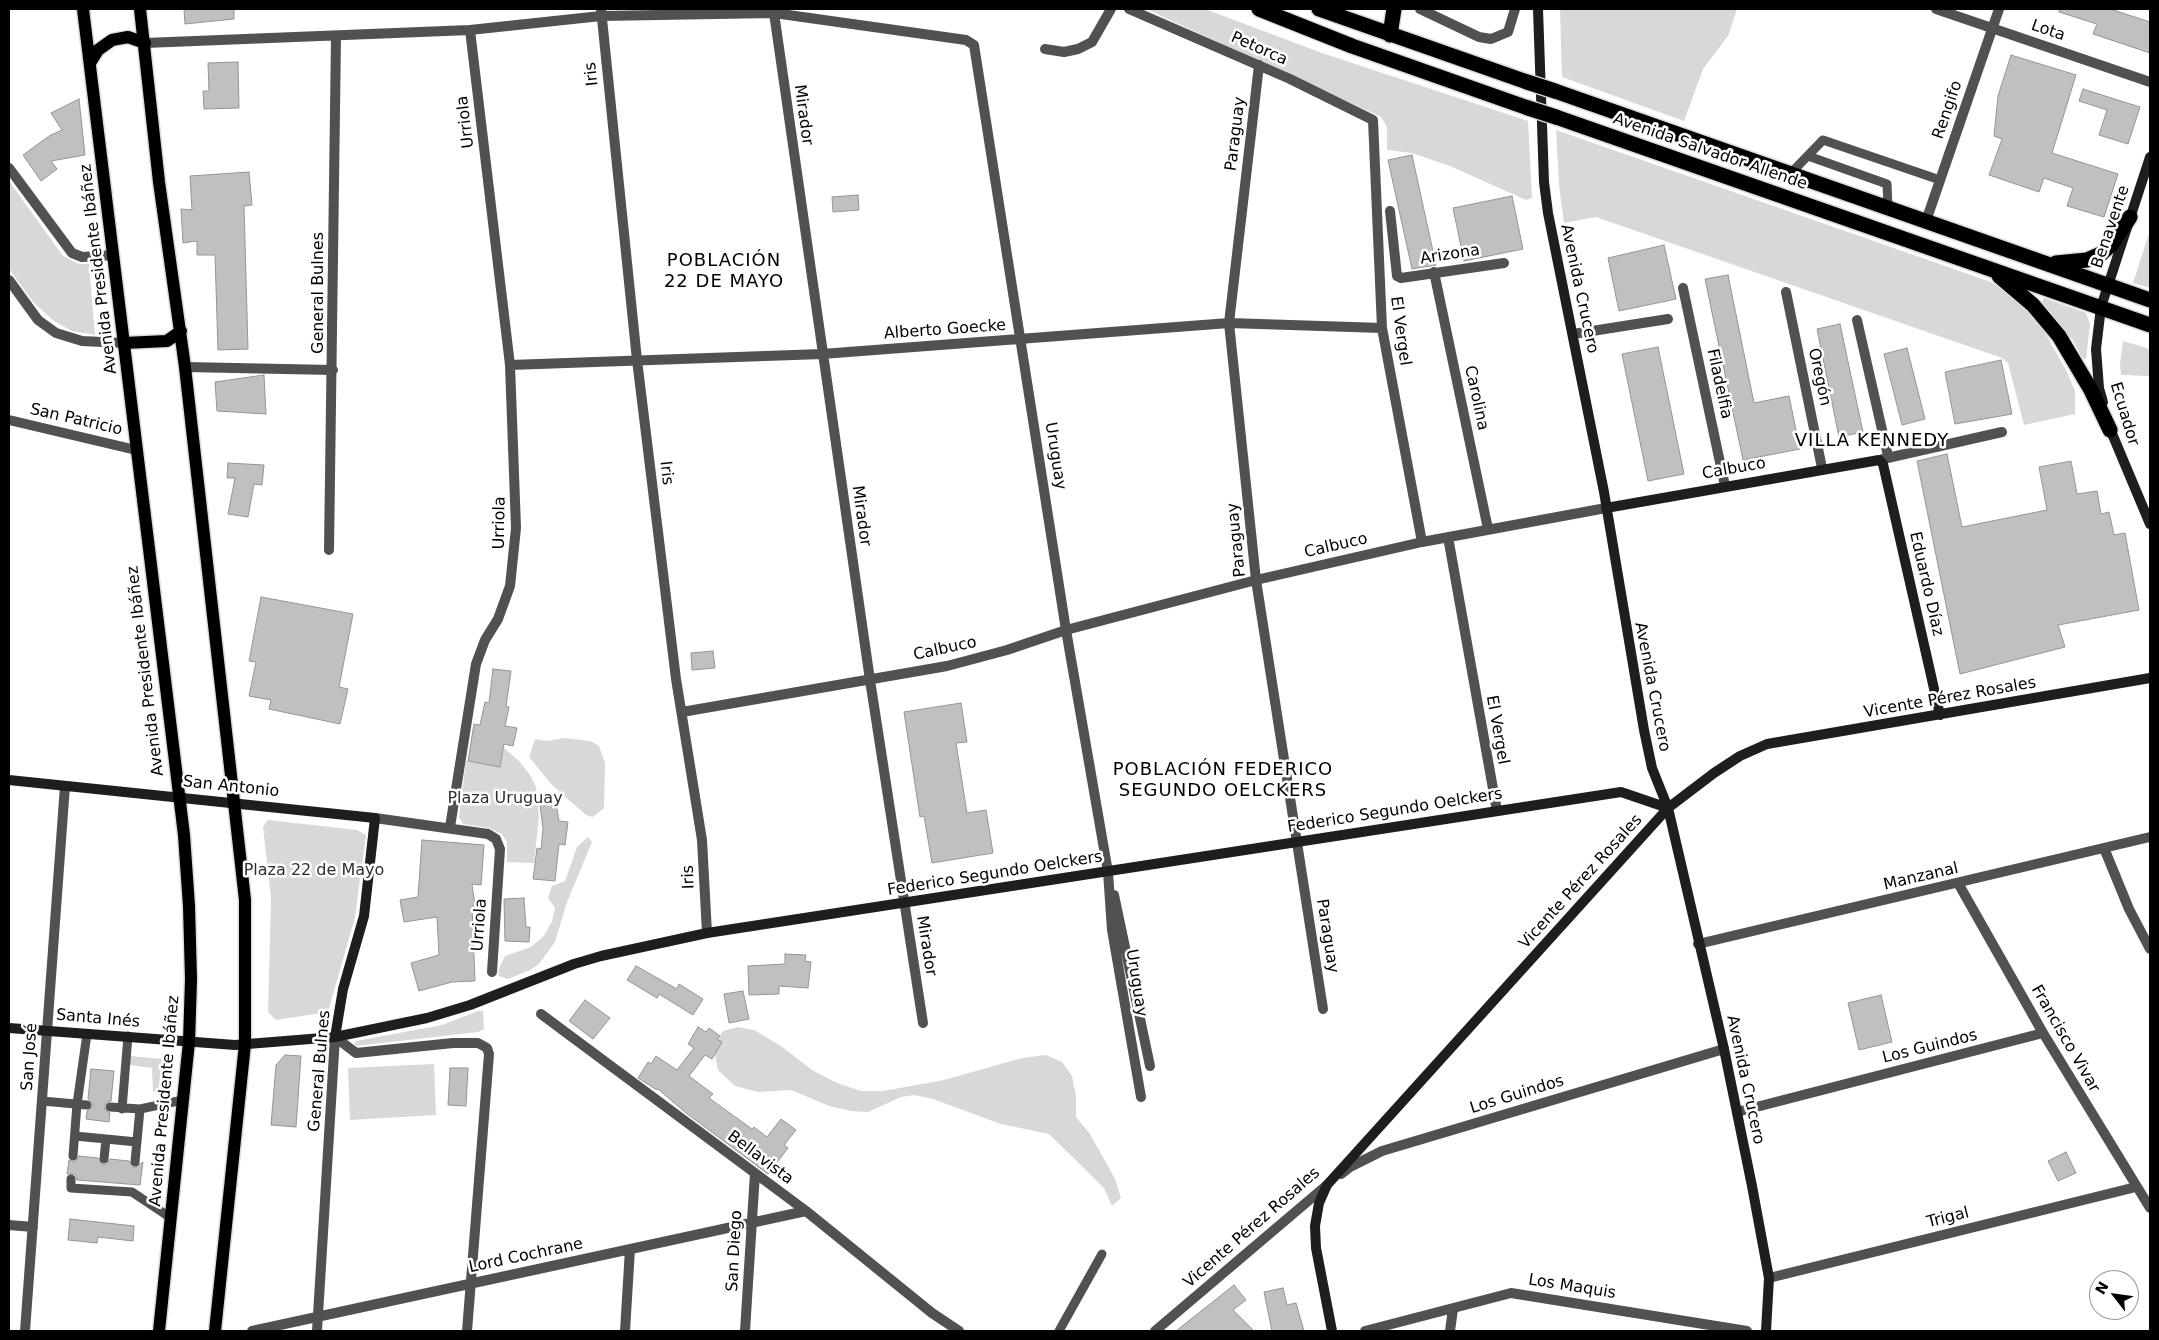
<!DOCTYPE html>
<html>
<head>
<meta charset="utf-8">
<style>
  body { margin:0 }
  #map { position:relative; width:2159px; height:1340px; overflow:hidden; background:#fff; font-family:"DejaVu Sans",sans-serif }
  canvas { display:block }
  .frame { position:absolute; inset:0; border:10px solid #000; pointer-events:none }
  .north { position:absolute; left:2089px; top:1270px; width:50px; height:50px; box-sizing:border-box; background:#fff; border:1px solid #999; border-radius:50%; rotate:300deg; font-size:14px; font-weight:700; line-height:20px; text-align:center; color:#000 }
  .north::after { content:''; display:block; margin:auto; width:18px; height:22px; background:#000; clip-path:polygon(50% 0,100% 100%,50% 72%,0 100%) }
</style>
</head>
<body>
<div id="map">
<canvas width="2159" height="1340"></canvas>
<div class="frame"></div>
<div class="north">N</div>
</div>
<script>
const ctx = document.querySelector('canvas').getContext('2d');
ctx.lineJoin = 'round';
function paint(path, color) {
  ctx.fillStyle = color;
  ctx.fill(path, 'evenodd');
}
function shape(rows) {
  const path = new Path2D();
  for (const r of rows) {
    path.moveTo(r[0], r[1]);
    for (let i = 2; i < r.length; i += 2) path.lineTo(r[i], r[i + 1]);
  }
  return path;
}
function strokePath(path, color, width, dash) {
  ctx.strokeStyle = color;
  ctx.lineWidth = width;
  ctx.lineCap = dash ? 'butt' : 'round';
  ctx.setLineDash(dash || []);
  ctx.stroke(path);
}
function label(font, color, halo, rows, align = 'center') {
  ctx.font = font + ' "DejaVu Sans",sans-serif';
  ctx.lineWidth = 5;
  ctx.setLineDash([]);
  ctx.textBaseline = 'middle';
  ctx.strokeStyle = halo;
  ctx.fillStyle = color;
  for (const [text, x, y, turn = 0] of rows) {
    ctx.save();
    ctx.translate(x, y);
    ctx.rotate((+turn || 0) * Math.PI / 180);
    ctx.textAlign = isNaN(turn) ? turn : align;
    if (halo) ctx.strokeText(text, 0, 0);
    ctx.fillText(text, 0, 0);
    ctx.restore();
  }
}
const green = shape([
  [1146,9,1205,9,1322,53,1528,121,1532,198,1526,200,1450,166,1412,153,1387,150,1387,127,1381,117],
  [1560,9,1737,9,1728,36,1703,69,1684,121,1562,77],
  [1556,130,1991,282,2019,302,2043,329,2066,370,2075,391,2075,414,2024,425,2008,363,2002,358,1596,217,1564,223,1559,185],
  [9,181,63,256,79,264,89,264,95,335,72,331,54,321,34,303,9,269],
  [2148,236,2150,237,2150,288,2133,283],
  [2044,298,2086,313,2090,324,2086,359,2082,358,2073,340,2042,302],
  [2123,341,2150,349,2150,376,2121,375,2120,365],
  [564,738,590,741,599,746,605,763,604,808,593,817,586,815,552,785,529,757,535,739,547,741],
  [504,748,519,761,530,775,536,787,539,816,534,863,507,862,507,842,502,834,489,828,463,824,459,817,466,761,500,767],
  [268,820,357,830,366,835,355,917,328,1012,276,1020,268,1012,271,897,263,827],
  [588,837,592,842,567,902,555,942,539,964,530,970,508,979,499,976,498,971,505,956,531,947,544,936,552,921,555,908,548,898,552,886,565,881,577,847],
  [478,1011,483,1011,484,1029,478,1032,356,1046,354,1044,356,1041,442,1025],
  [738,1027,754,1030,781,1046,812,1070,837,1083,861,1091,883,1091,944,1080,1022,1058,1046,1055,1062,1062,1072,1076,1076,1096,1076,1117,1090,1134,1115,1179,1121,1198,1112,1206,1104,1188,1049,1134,1001,1124,933,1099,914,1095,901,1097,868,1112,851,1111,829,1106,791,1090,758,1092,735,1086,718,1070,715,1055,717,1040,723,1031],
  [130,1056,162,1059,158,1094,153,1091,152,1068,129,1065],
  [434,1064,436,1115,350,1120,348,1068]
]);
const building = shape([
  [184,9,234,9,234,19,185,24,184,9],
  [2059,9,2110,9,2150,22,2150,53,2093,34,2097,24,2059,12,2059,9],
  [2011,55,2076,75,2052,153,2118,174,2104,217,2067,206,2073,188,2044,178,2039,192,1989,175,2002,139,1994,136,1998,96,2011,55],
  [238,62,239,108,204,109,203,91,209,91,208,63,238,62],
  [2083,89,2140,107,2128,144,2099,135,2107,110,2079,101,2083,89],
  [79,99,85,155,51,161,57,169,41,181,23,155,49,136,62,130,51,113,79,99],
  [1412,155,1436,265,1412,269,1388,160,1412,155],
  [249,172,252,205,244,206,248,349,218,350,215,255,197,255,197,241,183,243,181,209,192,210,190,176,249,172],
  [858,195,859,210,833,212,832,197,858,195],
  [1512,196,1523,249,1464,261,1453,208,1512,196],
  [1664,245,1676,299,1619,311,1608,258,1664,245],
  [1728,275,1754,403,1789,396,1800,449,1743,460,1705,279,1728,275],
  [1840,324,1863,432,1839,437,1817,329,1840,324],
  [1658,347,1684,474,1648,481,1622,354,1658,347],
  [1907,348,1925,419,1902,425,1884,354,1907,348],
  [2001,360,2012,414,1955,424,1945,372,2001,360],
  [264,375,266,414,217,411,215,382,264,375],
  [1947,454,1962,527,2047,510,2039,467,2071,461,2077,494,2097,491,2101,514,2109,512,2114,535,2125,533,2139,610,2058,625,2065,647,1960,674,1917,461,1947,454],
  [228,463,264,465,262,485,254,484,248,517,228,514,235,478,227,478,228,463],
  [261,597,353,614,339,687,348,689,340,724,269,709,271,700,249,696,256,662,249,661,261,597],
  [713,651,715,668,692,670,691,653,713,651],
  [493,669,511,671,506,706,509,707,505,726,517,728,513,746,504,744,500,767,468,761,474,724,480,725,485,702,489,703,493,669],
  [961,703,967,742,956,743,967,813,986,810,993,853,932,863,924,816,920,817,904,712,961,703],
  [556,803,559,821,568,822,565,845,559,844,555,881,533,879,537,848,541,849,543,828,540,805,556,803],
  [422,840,484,845,481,885,472,884,475,906,472,906,475,981,452,982,419,991,411,963,439,955,437,917,404,922,400,900,418,897,422,840],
  [524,898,526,927,530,927,529,942,505,941,504,899,524,898],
  [785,954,806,955,805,961,811,962,808,988,779,986,779,994,749,995,748,966,785,964,785,954],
  [636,966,677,989,679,984,703,999,693,1015,659,994,657,998,627,980,636,966],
  [743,991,749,1019,729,1023,724,994,743,991],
  [1881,995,1892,1042,1859,1050,1848,1003,1881,995],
  [585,1000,610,1018,593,1039,569,1021,585,1000],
  [698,1027,706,1032,709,1028,720,1036,717,1039,722,1042,712,1059,705,1055,689,1076,713,1094,709,1098,752,1129,754,1127,767,1137,781,1119,796,1130,784,1145,788,1148,768,1174,686,1113,658,1089,657,1090,638,1078,648,1062,651,1064,656,1056,677,1070,694,1048,688,1044,698,1027],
  [285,1055,301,1056,296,1127,271,1125,276,1065,285,1055],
  [450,1068,468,1068,466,1106,448,1105,450,1068],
  [91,1069,114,1071,111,1101,107,1102,104,1106,105,1110,110,1113,109,1122,86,1119,87,1111,93,1106,92,1102,88,1099,91,1069],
  [2066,1152,2076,1173,2058,1181,2048,1161,2066,1152],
  [79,1156,98,1158,103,1165,107,1164,110,1159,129,1161,134,1168,143,1162,140,1185,77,1180,75,1174,67,1174,69,1160,75,1162,79,1156],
  [70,1219,134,1226,133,1241,98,1237,97,1243,68,1240,70,1219],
  [1234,1285,1246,1300,1233,1310,1254,1331,1176,1331,1234,1285],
  [1283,1288,1287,1305,1296,1303,1304,1331,1272,1331,1264,1292,1283,1288]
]);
const lane = shape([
  [1808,156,1887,184,1888,208],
  [1791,173,1823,140,1940,180],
  [42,1101,87,1105],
  [110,1107,140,1109,183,1100],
  [122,1109,128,1036],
  [75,1136,137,1142],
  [73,1156,77,1104,87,1034],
  [104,1159,106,1139],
  [135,1162,140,1109],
  [71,1179,71,1188,132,1192,171,1218],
  [1059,1331,1102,1254]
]);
const street = shape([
  [601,9,637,360,676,679,702,840,707,933],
  [1129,9,1290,79,1373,120,1382,328,1422,542],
  [1420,9,1479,37,1491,39,1508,32,1515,9],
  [1936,9,2150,82],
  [774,13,870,680,923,1023],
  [145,43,470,30,601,16,774,13,966,40,974,45,1066,630,1108,872,1112,930,1141,1097],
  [1045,49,1064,52,1078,49,1092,42,1111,9],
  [1259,65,1229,323,1256,580,1323,1009],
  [9,168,72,253,82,257,114,255],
  [1390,211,1397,276,1401,278,1504,263],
  [1926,221,1999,9],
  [1434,272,1488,529],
  [9,280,38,320,56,333,82,341,124,343],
  [1683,288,1725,486],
  [1786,292,1822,468],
  [1857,320,1888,456],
  [1573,334,1668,319],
  [510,365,822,354,1229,323,1382,328],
  [185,367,333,370],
  [9,420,136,450],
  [1883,459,2002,432],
  [1448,537,1497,811],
  [329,550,336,37],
  [682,712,947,666,1007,650,1066,630,1256,580,1422,542,1606,508],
  [375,818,488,834,496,839,500,849,492,972],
  [450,827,476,664,485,640,498,619,510,586,516,528,510,365,470,30],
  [2104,848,2129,909,2150,949],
  [1958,883,2043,1033,2150,1208],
  [1114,895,1150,1066],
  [1698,944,2150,837],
  [541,1014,806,1211,932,1313,959,1331],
  [335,1037,356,1053,453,1043,478,1043,487,1048,489,1054,467,1331],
  [1737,1112,2043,1033],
  [1341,1174,1350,1167,1382,1151,1724,1049],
  [9,1225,33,1227],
  [1769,1278,2136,1187],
  [25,1331,65,786],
  [252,1331,806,1211],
  [317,1331,335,1037],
  [625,1331,630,1249],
  [745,1331,755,1173],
  [1155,1331,1327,1185],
  [1365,1331,1511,1293,1747,1331],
  [1450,1331,1453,1309]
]);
const secondary = shape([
  [1538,9,1544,182,1548,213,1604,492,1644,730,1652,768,1668,808,1724,1049,1752,1186,1769,1278,1766,1331],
  [2103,402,2099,388,2096,349,2101,307,2150,157],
  [2108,424,2150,524],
  [1606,508,1879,460,1883,464,1940,715],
  [9,780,375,818,364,916,343,989,335,1037],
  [9,1028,235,1045,335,1037,427,1018,470,1005,574,964,601,956,707,933,1621,792,1668,808],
  [1332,1331,1316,1248,1315,1226,1319,1203,1327,1185,1668,808,1714,773,1740,756,1767,744,2150,678]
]);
const primary = shape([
  [83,9,184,835,189,906,191,979,189,1042,159,1331],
  [140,9,159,182,185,367,245,900,245,1044,215,1331],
  [90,63,98,50,112,40,128,37,145,43],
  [124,343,167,341,181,331]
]);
const highway = shape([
  [1259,9,1352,46,1528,108],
  [1319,9,1527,82],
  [1390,35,1394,9],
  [1555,91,2150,300],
  [1556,117,2150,325],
  [2056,263,2087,260,2101,254,2111,245,2130,217],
  [1999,276,2033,305,2059,336,2091,390,2110,430]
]);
const highwayBridge = shape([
  [1527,82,1555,91],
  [1528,108,1556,117]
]);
const streetNames = [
  ["Lota",2048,31,19],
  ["Petorca",1259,49,24],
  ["Iris",592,74,-96],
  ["Rengifo",1948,110,-71],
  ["Mirador",803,115,82],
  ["Urriola",466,122,-97],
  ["Paraguay",1236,134,-83],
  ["Avenida Salvador Allende",1710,152,19],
  ["Benavente",2111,227,-71],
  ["Arizona",1450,255,-9],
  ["Avenida Presidente Ibáñez",99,269,-97],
  ["Avenida Crucero",1579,289,78],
  ["General Bulnes",319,293,-90],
  ["Alberto Goecke",945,330,-4],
  ["El Vergel",1400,331,82],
  ["Oregón",1819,377,78],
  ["Filadelfia",1719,384,78],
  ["Carolina",1476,398,78],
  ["Ecuador",2124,414,73],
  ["San Patricio",76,420,13],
  ["Uruguay",1055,456,81],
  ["Calbuco",1734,469,-10],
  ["Iris",666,473,83],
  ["Mirador",861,516,82],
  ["Urriola",500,523,-89],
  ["Paraguay",1237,540,-96],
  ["Calbuco",1336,546,-13],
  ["Eduardo Díaz",1926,584,77],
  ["Calbuco",945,649,-12],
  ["Avenida Presidente Ibáñez",146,671,-97],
  ["Avenida Crucero",1652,687,79],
  ["Vicente Pérez Rosales",1950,698,-10],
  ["El Vergel",1497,730,80],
  ["San Antonio",231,787,6],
  ["Federico Segundo Oelckers",1395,811,-9],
  ["Federico Segundo Oelckers",995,874,-9],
  ["Iris",689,877,-92],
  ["Manzanal",1921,877,-13],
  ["Vicente Pérez Rosales",1581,882,-48],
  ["Urriola",480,925,-86],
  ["Paraguay",1327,936,81],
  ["Mirador",926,946,81],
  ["Uruguay",1136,983,81],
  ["Santa Inés",98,1019,5],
  ["Francisco Vivar",2065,1039,60],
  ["Los Guindos",1930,1047,-14],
  ["San José",30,1057,-86],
  ["General Bulnes",320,1071,-85],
  ["Avenida Crucero",1745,1080,78],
  ["Los Guindos",1517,1095,-17],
  ["Avenida Presidente Ibáñez",165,1101,-85],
  ["Bellavista",760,1158,37],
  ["Trigal",1948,1218,-14],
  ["Vicente Pérez Rosales",1252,1228,-41],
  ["San Diego",735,1251,-87],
  ["Lord Cochrane",526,1256,-12],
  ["Los Maquis",1572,1287,9]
];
const parkNames = [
  ["Plaza Uruguay",505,799],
  ["Plaza 22 de Mayo",314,871]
];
const neighbourhoodNames = [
  ["POBLACIÓN",724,261],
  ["22 DE MAYO",724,282],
  ["VILLA KENNEDY",1872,441],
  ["POBLACIÓN FEDERICO",1223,770],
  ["SEGUNDO OELCKERS",1223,791]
];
paint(green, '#d8d8d8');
paint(building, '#c0c0c0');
strokePath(building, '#959595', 1);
strokePath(primary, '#dbdbdb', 15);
strokePath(highway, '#dbdbdb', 18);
strokePath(lane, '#515151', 9);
strokePath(street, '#515151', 10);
strokePath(secondary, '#1e1e1e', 10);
strokePath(primary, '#000', 12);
strokePath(highway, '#000', 15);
strokePath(highwayBridge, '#dbdbdb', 18, []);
strokePath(highwayBridge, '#000', 15);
label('16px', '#000', '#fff', streetNames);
label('16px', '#2f2f2f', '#fff', parkNames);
ctx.letterSpacing = '1px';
label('18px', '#000', '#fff', neighbourhoodNames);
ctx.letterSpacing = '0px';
</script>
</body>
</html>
